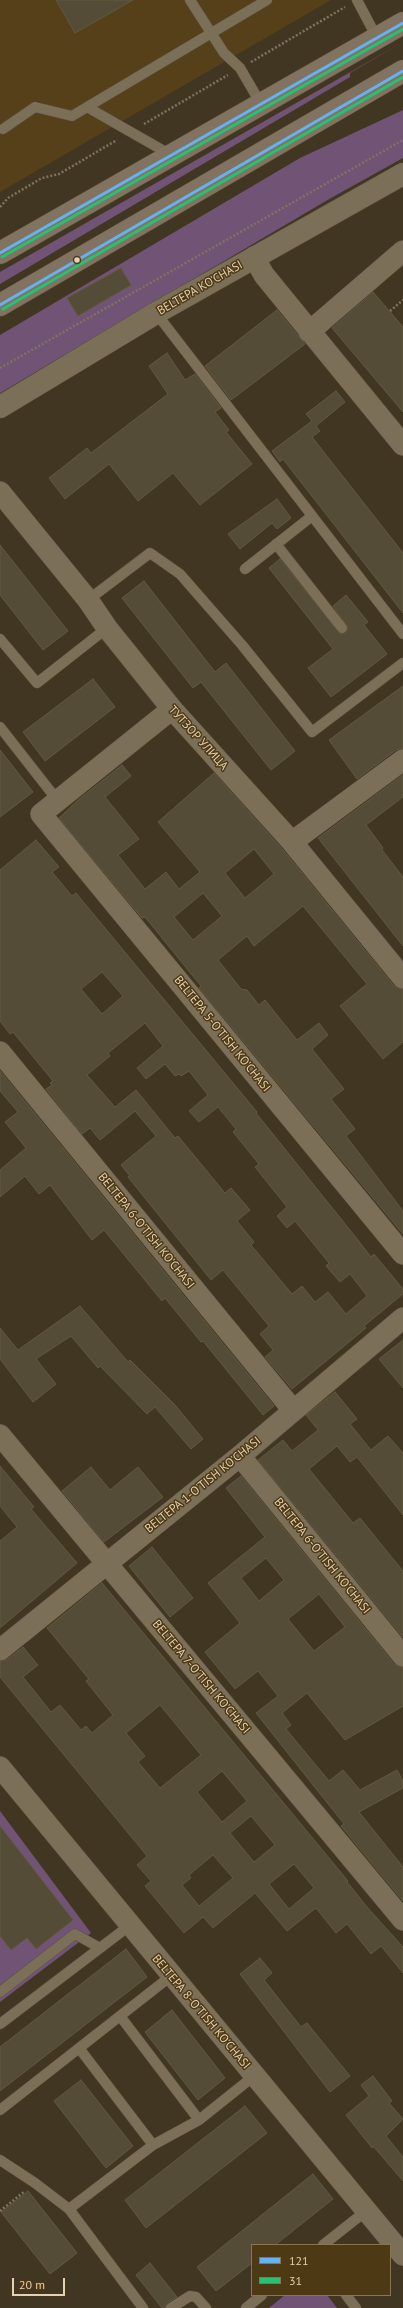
<!DOCTYPE html>
<html>
<head>
<meta charset="utf-8">
<style>
  body { margin:0 }
  #map { position:relative; width:403px; height:2308px; overflow:hidden; background:#413622; font-family:"PT Sans",sans-serif }
  canvas { display:block }
  .legend { position:absolute; left:251px; top:2244px; width:140px; height:52px; box-sizing:border-box; background:#4e3915; border:1px solid #8a7553; margin:0; padding:5px 7px; list-style:none; font-size:12px; color:#e5d0b0 }
  .legend li { display:flex; align-items:center; gap:8px; height:20px }
  .legend b { width:20px; border:1px solid #8a7553 }
  .scale { position:absolute; left:12px; top:2278px; width:53px; height:18px; box-sizing:border-box; border:2px solid #e5d0b0; border-top:0; padding-left:5px; font-size:12px; line-height:14px; white-space:nowrap; color:#e5d0b0; -webkit-text-stroke:3px #4e3915; paint-order:stroke }
</style>
</head>
<body>
<div id="map">
<canvas width="403" height="2308"></canvas>
<ul class="legend">
<li><b style="height:5px;background:#66b1f2"></b>121</li>
<li><b style="height:5px;background:#26c172"></b>31</li>
</ul>
<div class="scale">20 m</div>
</div>
<script>
const ctx = document.querySelector('canvas').getContext('2d');
ctx.lineJoin = 'round';
function paint(path, color) {
  ctx.fillStyle = color;
  ctx.fill(path, 'evenodd');
}
function shape(rows) {
  const path = new Path2D();
  for (const r of rows) {
    path.moveTo(r[0], r[1]);
    for (let i = 2; i < r.length; i += 2) path.lineTo(r[i], r[i + 1]);
  }
  return path;
}
function strokePath(path, color, width, dash) {
  ctx.strokeStyle = color;
  ctx.lineWidth = width;
  ctx.lineCap = dash ? 'butt' : 'round';
  ctx.setLineDash(dash || []);
  ctx.stroke(path);
}
function label(font, color, halo, rows, align = 'center') {
  ctx.font = font + ' "PT Sans",sans-serif';
  ctx.lineWidth = 3;
  ctx.setLineDash([]);
  ctx.textBaseline = 'middle';
  ctx.strokeStyle = halo;
  ctx.fillStyle = color;
  for (const [text, x, y, turn = 0] of rows) {
    ctx.save();
    ctx.translate(x, y);
    ctx.rotate((+turn || 0) * Math.PI / 180);
    ctx.textAlign = isNaN(turn) ? turn : align;
    if (halo) ctx.strokeText(text, 0, 0);
    ctx.fillText(text, 0, 0);
    ctx.restore();
  }
}
const built = shape([
  [0,0,331,0,0,192]
]);
const green = shape([
  [403,42,350,73,350,77,0,284,0,272],
  [403,110,403,158,331,198,0,393,0,335,300,158],
  [0,1811,91,1933,0,2002],
  [285,2295,327,2295,337,2308,269,2308]
]);
const building = shape([
  [56,0,133,0,75,33,56,0],
  [121,268,131,285,78,316,67,298,121,268],
  [373,292,403,327,403,412,332,328,373,292],
  [277,310,305,344,231,400,205,366,277,310],
  [167,353,185,380,195,374,221,408,215,412,229,430,226,432,252,464,200,505,173,473,138,501,109,464,65,499,49,478,87,448,91,453,168,394,149,366,167,353],
  [336,391,345,402,316,426,320,431,312,437,403,553,403,613,283,459,280,462,272,451,312,421,306,414,336,391],
  [277,499,291,518,277,529,272,523,240,549,228,534,277,499],
  [0,545,68,631,43,650,0,595,0,545],
  [280,559,340,634,346,633,348,627,333,606,346,595,368,622,364,625,387,654,331,697,308,668,333,649,269,568,280,559],
  [144,581,215,672,226,663,295,751,271,770,201,682,193,688,122,598,144,581],
  [93,679,115,707,45,761,23,732,93,679],
  [403,686,403,748,396,750,357,779,329,740,403,686],
  [0,750,33,792,0,817,0,750],
  [122,765,131,776,105,797,139,839,118,855,145,889,166,872,179,889,200,872,158,822,214,773,283,850,394,986,403,990,403,1042,383,1059,340,1006,367,984,303,906,254,946,247,936,218,960,241,989,247,990,259,1005,265,1000,297,1040,319,1023,328,1035,312,1049,344,1089,331,1099,355,1129,346,1136,403,1211,403,1234,199,988,201,986,145,917,142,918,59,818,78,800,122,765],
  [254,849,274,874,245,898,225,873,254,849],
  [203,893,222,916,193,940,174,917,203,893],
  [403,775,403,797,366,825,383,848,382,850,403,877,403,946,318,838,403,775],
  [36,840,59,867,52,872,72,896,76,893,257,1112,256,1113,358,1240,371,1257,374,1254,403,1289,403,1294,364,1326,366,1328,292,1389,265,1357,273,1350,260,1334,269,1326,223,1270,211,1280,128,1177,130,1176,121,1165,156,1136,135,1111,100,1140,90,1128,82,1134,46,1089,52,1085,50,1083,53,1081,13,1032,10,1034,0,1021,0,870,36,840],
  [102,972,123,996,102,1014,81,989,102,972],
  [145,1023,163,1046,137,1068,146,1079,165,1064,175,1076,179,1074,181,1076,189,1071,208,1095,189,1111,199,1122,218,1107,236,1129,233,1132,259,1164,255,1167,287,1207,277,1216,287,1228,295,1221,329,1263,326,1266,340,1282,350,1274,367,1296,346,1314,328,1292,315,1302,302,1286,292,1294,251,1245,254,1242,237,1221,250,1210,231,1188,225,1193,178,1136,175,1138,136,1090,115,1107,87,1075,110,1056,108,1053,145,1023],
  [0,1071,274,1406,263,1415,203,1341,201,1342,165,1298,162,1301,104,1230,92,1240,50,1185,39,1194,25,1176,0,1197,0,1170,26,1148,5,1122,18,1112,0,1091,0,1071],
  [80,1306,128,1362,130,1360,175,1405,203,1439,191,1449,155,1407,147,1414,100,1366,98,1368,71,1336,36,1359,56,1384,33,1402,0,1359,0,1328,18,1350,80,1306],
  [403,1340,403,1388,379,1359,403,1340],
  [335,1392,357,1419,350,1424,371,1450,388,1436,403,1453,403,1515,357,1457,350,1462,337,1446,309,1469,353,1523,360,1518,403,1571,403,1637,258,1460,283,1440,292,1451,318,1430,306,1415,335,1392],
  [0,1466,34,1507,31,1509,77,1563,0,1628,0,1541,17,1527,0,1506,0,1466],
  [91,1467,110,1490,138,1467,163,1497,104,1542,62,1491,91,1467],
  [241,1476,394,1664,403,1668,403,1706,345,1740,307,1693,282,1713,291,1725,286,1729,329,1781,343,1770,360,1790,397,1770,403,1781,403,1788,359,1812,403,1867,403,1901,341,1826,344,1824,256,1713,278,1696,258,1671,235,1689,205,1652,240,1623,208,1583,265,1537,226,1488,241,1476],
  [266,1558,284,1580,259,1601,241,1578,266,1558],
  [319,1594,345,1627,314,1651,288,1619,319,1594],
  [152,1547,193,1598,170,1617,129,1566,152,1547],
  [102,1583,348,1881,347,1882,367,1907,403,1947,403,1973,381,1946,371,1954,347,1924,336,1933,316,1908,287,1931,255,1893,213,1928,203,1917,184,1933,145,1886,151,1881,137,1865,147,1856,0,1677,0,1662,8,1659,23,1647,38,1665,23,1677,51,1712,60,1705,81,1730,86,1726,92,1733,113,1715,86,1681,89,1679,47,1628,102,1583],
  [160,1705,201,1755,160,1788,138,1762,145,1756,126,1733,160,1705],
  [222,1771,247,1801,222,1822,197,1792,222,1771],
  [251,1816,275,1845,254,1862,230,1833,251,1816],
  [213,1855,233,1878,199,1906,182,1885,191,1878,189,1875,213,1855],
  [294,1864,314,1888,289,1909,269,1884,294,1864],
  [0,1826,73,1920,36,1949,27,1938,11,1950,0,1936,0,1826],
  [126,1949,147,1977,0,2091,0,2047,126,1949],
  [260,1958,272,1973,264,1980,301,2027,307,2023,350,2076,330,2092,240,1974,260,1958],
  [172,2010,225,2078,198,2100,145,2032,172,2010],
  [373,2076,392,2101,389,2103,403,2119,386,2136,403,2157,403,2181,373,2146,372,2148,346,2115,369,2096,361,2085,373,2076],
  [81,2080,133,2146,106,2168,54,2101,81,2080],
  [245,2106,267,2133,146,2228,125,2200,245,2106],
  [313,2174,333,2199,275,2245,252,2245,252,2263,216,2291,197,2267,313,2174],
  [28,2191,77,2253,50,2274,1,2212,28,2191],
  [150,2263,177,2297,167,2303,165,2308,162,2308,136,2275,150,2263]
]);
const path = shape([
  [251,62,345,7],
  [144,124,228,75],
  [0,207,8,198,42,178,59,174,117,140],
  [390,311,403,300],
  [0,368,403,140],
  [0,2211,25,2191]
]);
const service = shape([
  [190,0,224,53,240,68,261,104],
  [357,0,377,38],
  [87,107,171,155],
  [3,129,35,107,72,116,267,0],
  [156,313,403,634],
  [276,544,342,628],
  [245,569,312,516],
  [88,600,150,553,180,574,242,645,312,732,403,663],
  [0,639,37,683,107,628],
  [0,727,58,801],
  [0,1992,75,1934,100,1948],
  [120,2016,199,2120],
  [0,2024,129,1926],
  [79,2048,153,2145],
  [0,2110,171,1976],
  [0,2160,35,2183,69,2209,153,2145,199,2120,254,2076],
  [69,2209,143,2308],
  [323,2245,366,2211],
  [346,2295,356,2308],
  [171,2308,190,2296,196,2297,206,2308],
  [246,2308,262,2295]
]);
const minor = shape([
  [254,257,264,275,403,445],
  [309,332,403,251],
  [0,492,88,600,107,628,172,709,292,842,403,978],
  [172,709,41,814,403,1254],
  [292,842,403,760],
  [0,1052,293,1410],
  [0,1435,403,1920],
  [240,1456,403,1656],
  [0,1650,240,1456,403,1318],
  [0,1767,403,2255]
]);
const tertiary = shape([
  [0,407,156,313,403,174]
]);
const trunk = shape([
  [0,253,403,23],
  [0,305,403,71]
]);
const bus1 = shape([
  [0,253,403,23],
  [0,305,403,71]
]);
const bus2 = shape([
  [2,257,403,29],
  [3,309,403,77]
]);
const markers = [
  [77,260,3.5,"#e5d0b0"]
];
const streetNames = [
  ["BELTEPA KO'CHASI",200,288,-30],
  ["ТУТЗОР УЛИЦА",198,738,48],
  ["BELTEPA 5-O'TISH KO'CHASI",222,1034,51],
  ["BELTEPA 6-O'TISH KO'CHASI",146,1231,51],
  ["BELTEPA 1-O'TISH KO'CHASI",203,1485,-39],
  ["BELTEPA 6-O'TISH KO'CHASI",322,1556,51],
  ["BELTEPA 7-O'TISH KO'CHASI",201,1677,50],
  ["BELTEPA 8-O'TISH KO'CHASI",201,2012,50]
];
paint(built, '#554019');
paint(green, '#715376');
paint(building, '#544c36');
strokePath(building, '#625940', 1);
strokePath(service, '#5b5140', 11);
strokePath(minor, '#5b5140', 22);
strokePath(tertiary, '#5b5140', 23);
strokePath(trunk, '#5b5140', 23);
strokePath(path, '#7f7360', 2.5, [2, 2]);
strokePath(service, '#7c6f58', 10);
strokePath(minor, '#7c6f58', 21);
strokePath(tertiary, '#7c6f58', 22);
strokePath(trunk, '#827260', 22);
strokePath(bus1, '#66b1f2', 3);
strokePath(bus2, '#26c172', 3);
for (const [x, y, r, color] of markers) {
  const dot = new Path2D();
  dot.arc(x, y, r, 0, 2 * Math.PI);
  ctx.fillStyle = color;
  ctx.fill(dot);
  strokePath(dot, '#4e3915', 1.5);
}
label('12px', '#e5d0b0', '#4e3915', streetNames);
</script>
</body>
</html>
